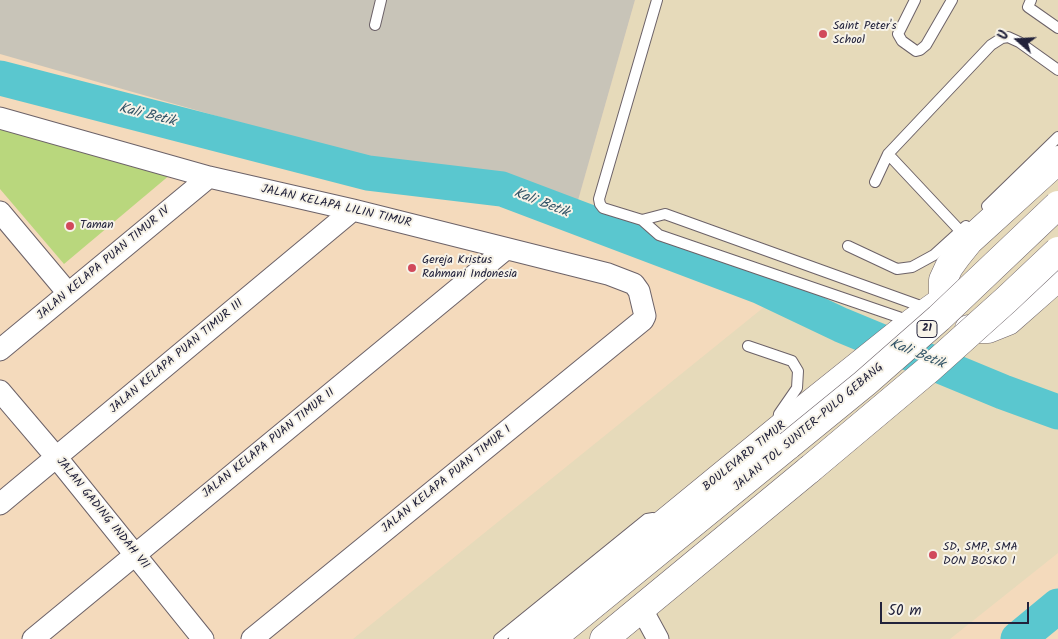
<!DOCTYPE html>
<html>
<head>
<meta charset="utf-8">
<style>
  body { margin:0 }
  #map { position:relative; width:1058px; height:639px; overflow:hidden; background:#f4dabc; font-family:Kalam,sans-serif }
  canvas { display:block }
  .north { position:absolute; left:993px; top:15px; width:50px; height:50px; -webkit-text-stroke:4px #f7f3e8; paint-order:stroke; rotate:289deg; font-size:14px; font-weight:700; line-height:20px; text-align:center; color:#22223b }
  .north::after { content:''; display:block; margin:auto; width:18px; height:22px; background:#22223b; clip-path:polygon(50% 0,100% 100%,50% 72%,0 100%) }
  .scale { position:absolute; left:880px; top:602px; width:149px; height:22px; box-sizing:border-box; border:2px solid #22223b; border-top:0; padding-left:6px; font-size:15px; line-height:18px; white-space:nowrap; color:#22223b; -webkit-text-stroke:4px #f7f3e8; paint-order:stroke }
</style>
</head>
<body>
<div id="map">
<canvas width="1058" height="639"></canvas>
<div class="north">U</div>
<div class="scale">50 m</div>
</div>
<script>
const ctx = document.querySelector('canvas').getContext('2d');
ctx.lineJoin = 'round';
function paint(path, color) {
  ctx.fillStyle = color;
  ctx.fill(path, 'evenodd');
}
function shape(rows) {
  const path = new Path2D();
  for (const r of rows) {
    path.moveTo(r[0], r[1]);
    for (let i = 2; i < r.length; i += 2) path.lineTo(r[i], r[i + 1]);
  }
  return path;
}
function strokePath(path, color, width, dash) {
  ctx.strokeStyle = color;
  ctx.lineWidth = width;
  ctx.lineCap = dash ? 'butt' : 'round';
  ctx.setLineDash(dash || []);
  ctx.stroke(path);
}
function label(font, color, halo, rows, align = 'center') {
  ctx.font = font + ' Kalam,sans-serif';
  ctx.lineWidth = 4;
  ctx.setLineDash([]);
  ctx.textBaseline = 'middle';
  ctx.strokeStyle = halo;
  ctx.fillStyle = color;
  for (const [text, x, y, turn = 0] of rows) {
    ctx.save();
    ctx.translate(x, y);
    ctx.rotate((+turn || 0) * Math.PI / 180);
    ctx.textAlign = isNaN(turn) ? turn : align;
    if (halo) ctx.strokeText(text, 0, 0);
    ctx.fillText(text, 0, 0);
    ctx.restore();
  }
}
const built = shape([
  [635,0,1058,0,1058,553,950,639,353,639,800,278,573,218]
]);
const industrial = shape([
  [0,0,635,0,573,218,0,54]
]);
const green = shape([
  [0,125,171,174,64,264,0,189]
]);
const river = shape([
  [0,78,368,173,502,189,761,287,841,325,1003,392,1058,412],
  [1018,639,1058,606]
]);
const lane = shape([
  [657,0,599,199,600,204,603,208,642,220,659,235,910,321],
  [915,0,898,34,902,41,916,51,920,50,926,45,952,0],
  [1031,0,1028,7,1058,28],
  [375,25,381,0],
  [888,154,991,45,1002,38,1008,37,1019,42,1058,70],
  [875,182,888,154,964,235],
  [987,206,1058,137],
  [642,220,665,214,926,308],
  [848,246,897,269,912,267,934,255,966,226],
  [748,346,792,361,798,371,797,388,779,414,778,421],
  [499,639,647,519,653,518,661,522]
]);
const street = shape([
  [0,118,209,177,353,210,608,274,634,284,639,291,645,316,643,320,252,639],
  [0,212,68,293],
  [0,350,209,177],
  [0,391,57,458,203,639],
  [0,504,353,210],
  [646,617,658,639],
  [33,639,506,249]
]);
const secondary = shape([
  [943,301,943,280,949,267,957,256,969,241,1058,160],
  [969,329,988,329,1008,321,1058,277],
  [523,639,778,430,913,322,944,300]
]);
const highway = shape([
  [551,639,789,445],
  [604,639,810,469]
]);
const highwayBridge = shape([
  [789,445,865,383,939,318,1058,205],
  [810,469,928,370,1006,300,1058,251]
]);
const markers = [
  [823,34,5,"#d1495b"],
  [70,226,5,"#d1495b"],
  [412,268,5,"#d1495b"],
  [933,555,5,"#d1495b"]
];
const shields = [
  [927,329,20]
];
const shieldNames = [
  ["21",927,329]
];
const poiNames = [
  ["Saint Peter's",833,27],
  ["School",833,41],
  ["Taman",80,226],
  ["Gereja Kristus",422,261],
  ["Rahmani Indonesia",422,275],
  ["SD, SMP, SMA",943,548],
  ["DON BOSKO I",943,562]
];
const streetNames = [
  ["JALAN KELAPA LILIN TIMUR",336,207,13],
  ["JALAN KELAPA PUAN TIMUR IV",104,264,-40],
  ["JALAN KELAPA PUAN TIMUR III",177,357,-40],
  ["JALAN TOL SUNTER–PULO GEBANG",809,428,-40],
  ["JALAN KELAPA PUAN TIMUR II",269,444,-39],
  ["BOULEVARD TIMUR",745,457,-39],
  ["JALAN KELAPA PUAN TIMUR I",447,480,-39],
  ["JALAN GADING INDAH VII",102,514,51]
];
const waterNames = [
  ["Kali Betik",147,116,14],
  ["Kali Betik",541,204,21],
  ["Kali Betik",917,355,22]
];
paint(built, '#e6daba');
paint(industrial, '#c8c4b8');
paint(green, '#b9d77d');
strokePath(river, '#5ac7cf', 35);
strokePath(lane, '#6c6268', 12);
strokePath(street, '#6c6268', 23);
strokePath(secondary, '#6c6268', 29);
strokePath(highway, '#6c6268', 29);
strokePath(lane, '#fff', 10);
strokePath(street, '#fff', 21);
strokePath(secondary, '#fff', 28);
strokePath(highway, '#fff', 28);
strokePath(highwayBridge, '#6c6268', 29, []);
strokePath(highwayBridge, '#fff', 28);
for (const [x, y, r, color] of markers) {
  const dot = new Path2D();
  dot.arc(x, y, r, 0, 2 * Math.PI);
  ctx.fillStyle = color;
  ctx.fill(dot);
  strokePath(dot, '#f7f3e8', 2);
}
for (const [x, y, w] of shields) {
  const box = new Path2D();
  box.roundRect(x - w / 2, y - 8.5, w, 17, 4);
  ctx.fillStyle = '#f7f3e8';
  ctx.fill(box);
  strokePath(box, '#22223b', 1);
}
label('bold 11px', '#22223b', null, shieldNames);
label('12px', '#22223b', '#f7f3e8', poiNames, 'left');
label('12px', '#22223b', '#f7f3e8', streetNames);
label('italic 14px', '#335467', '#f7f3e8', waterNames);
</script>
</body>
</html>
